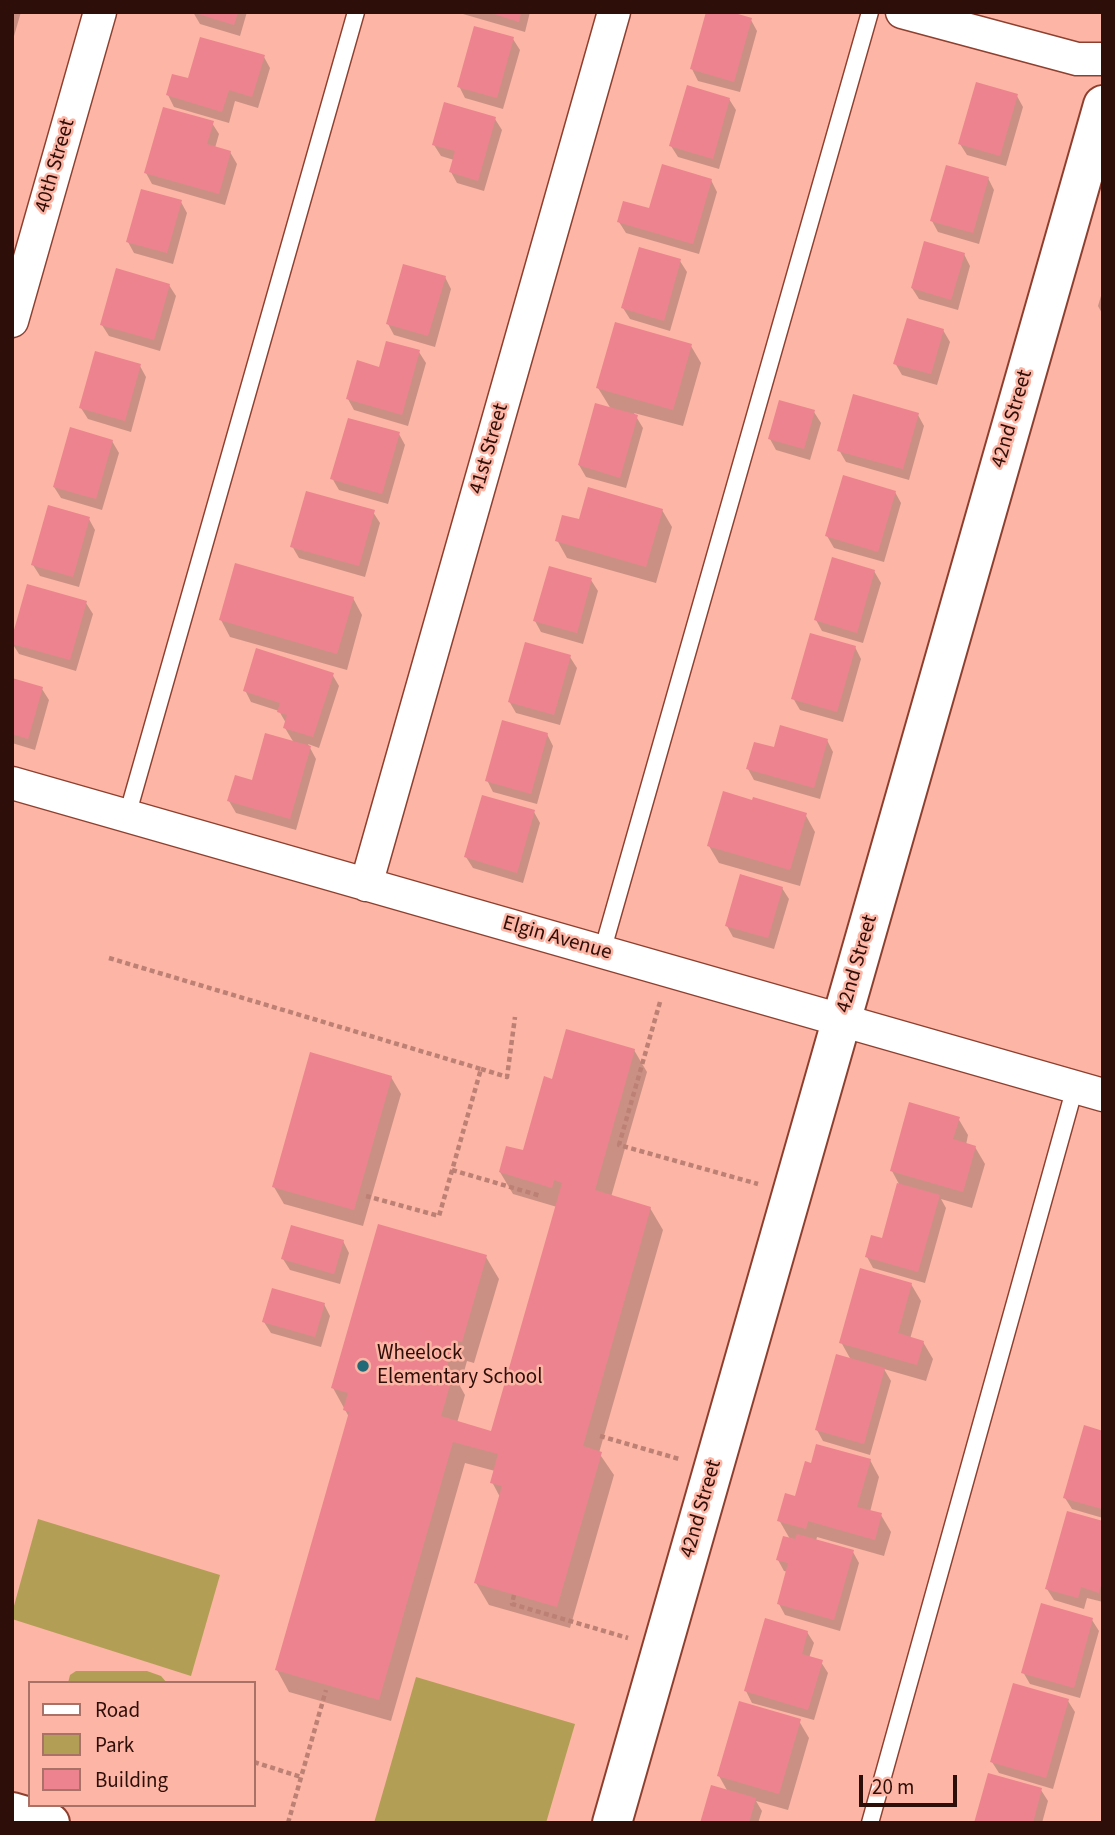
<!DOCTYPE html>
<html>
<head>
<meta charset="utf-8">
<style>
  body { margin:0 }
  #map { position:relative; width:1115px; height:1835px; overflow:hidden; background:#fdb5a5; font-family:"Source Sans 3",sans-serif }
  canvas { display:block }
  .frame { position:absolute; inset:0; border:14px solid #2e0e08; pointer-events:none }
  .legend { position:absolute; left:28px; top:1681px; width:228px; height:126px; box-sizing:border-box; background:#fdb5a5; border:2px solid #aa7266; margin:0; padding:9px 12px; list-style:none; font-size:21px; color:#2e0e08 }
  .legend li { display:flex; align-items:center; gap:14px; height:35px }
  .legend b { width:35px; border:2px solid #aa7266 }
  .scale { position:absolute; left:859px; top:1775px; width:98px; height:32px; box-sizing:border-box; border:4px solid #2e0e08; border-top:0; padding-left:9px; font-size:21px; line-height:24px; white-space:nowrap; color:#2e0e08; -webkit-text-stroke:5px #fdb5a5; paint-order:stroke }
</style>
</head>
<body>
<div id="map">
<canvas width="1115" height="1835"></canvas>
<div class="frame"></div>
<ul class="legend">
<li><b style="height:9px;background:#fff"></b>Road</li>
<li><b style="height:19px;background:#b39e55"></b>Park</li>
<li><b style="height:19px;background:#ec838f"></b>Building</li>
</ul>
<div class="scale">20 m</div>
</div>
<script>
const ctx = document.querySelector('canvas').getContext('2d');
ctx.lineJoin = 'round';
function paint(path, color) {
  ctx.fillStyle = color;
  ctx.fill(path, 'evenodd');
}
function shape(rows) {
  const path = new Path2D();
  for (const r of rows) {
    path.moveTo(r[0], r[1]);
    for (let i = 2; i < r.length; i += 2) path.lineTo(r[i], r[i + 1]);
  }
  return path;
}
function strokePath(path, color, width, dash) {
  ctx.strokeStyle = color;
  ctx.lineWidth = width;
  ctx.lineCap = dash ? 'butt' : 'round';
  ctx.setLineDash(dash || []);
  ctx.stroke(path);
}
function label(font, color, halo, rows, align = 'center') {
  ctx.font = font + ' "Source Sans 3",sans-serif';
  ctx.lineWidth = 5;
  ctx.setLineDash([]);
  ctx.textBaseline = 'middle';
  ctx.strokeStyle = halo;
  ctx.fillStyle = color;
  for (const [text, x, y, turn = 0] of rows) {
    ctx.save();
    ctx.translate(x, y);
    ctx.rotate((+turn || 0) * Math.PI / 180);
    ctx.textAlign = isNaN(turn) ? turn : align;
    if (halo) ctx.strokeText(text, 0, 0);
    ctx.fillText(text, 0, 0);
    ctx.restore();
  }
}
const green = shape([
  [38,1519,220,1575,191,1676,12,1619,12,1613],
  [76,1671,147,1671,161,1676,167,1683,68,1683,70,1675],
  [416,1677,575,1724,546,1823,374,1823]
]);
const shadow = shape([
  [12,12,21,12,12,43],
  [193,12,247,12,240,36,200,24],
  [461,12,530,12,525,32,463,14],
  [751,20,757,31,740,92,698,81,692,69],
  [513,39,520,50,503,109,465,98,459,86],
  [264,57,270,68,258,108,235,101,229,123,174,107,168,95,190,80],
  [1017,96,1023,107,1006,166,967,155,960,144],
  [729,99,736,110,719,169,678,157,671,146],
  [495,119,502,130,484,191,457,183,451,172,454,160,441,156,434,145],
  [212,123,219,134,215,148,230,152,237,164,225,205,152,184,146,173],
  [988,178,994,190,979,244,938,232,932,221],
  [711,180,717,192,699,254,626,233,619,222,650,210],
  [181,202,187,213,173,264,134,253,128,242],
  [964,254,970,266,958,310,919,299,912,288],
  [680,261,687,272,670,331,630,319,623,308],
  [445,277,451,289,435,347,394,335,388,324],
  [169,285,176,296,160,351,109,336,102,325],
  [1103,289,1103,315,1098,306],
  [943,330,950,342,937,385,902,375,895,363],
  [691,346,701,363,683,426,634,413,643,428,626,488,586,477,579,465,611,409,598,388],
  [419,352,426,363,408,426,354,410,348,399,380,369],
  [140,366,146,377,131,432,88,419,81,408],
  [814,412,821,423,810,460,776,450,770,439],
  [918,415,924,426,909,480,846,462,839,450],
  [399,434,405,445,388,504,339,490,332,478],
  [112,441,119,453,102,510,61,498,54,487],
  [895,492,901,503,884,562,834,548,827,536],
  [662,510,672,527,656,583,567,558,557,540],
  [373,512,380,523,365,577,299,558,292,546],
  [89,519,95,530,79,587,40,576,33,565],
  [874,571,881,583,863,643,822,631,816,620],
  [591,580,598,591,583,644,541,632,535,621],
  [353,598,362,615,347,670,230,637,221,620],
  [86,603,93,614,76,671,19,654,12,643],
  [855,647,861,659,843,722,800,710,793,698],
  [570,657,577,668,560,725,516,713,509,701],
  [332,674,339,686,319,748,308,744,316,759,296,830,236,813,229,801,253,782,294,743,285,728,286,723,279,711,251,702,245,690],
  [12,680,42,689,49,700,35,750,12,743],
  [547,734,553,746,537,804,493,792,487,780],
  [827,740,833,752,820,799,754,780,748,769,775,750],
  [534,812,540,823,523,883,473,868,466,857],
  [805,814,815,832,800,886,719,863,709,846],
  [782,888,789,899,774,949,733,937,727,926],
  [634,1050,647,1072,611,1197,650,1208,663,1230,599,1453,614,1475,570,1628,489,1605,476,1583,500,1497,492,1482,495,1471,465,1463,391,1721,289,1692,277,1670,349,1417,333,1388,486,1257,499,1279,474,1363,467,1361,460,1386,465,1395,457,1423,492,1433,557,1207,513,1194,500,1172,524,1152,553,1081],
  [391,1077,401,1094,363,1226,284,1204,274,1187],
  [958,1118,968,1135,966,1145,975,1147,985,1164,972,1208,941,1199,946,1208,925,1283,873,1268,867,1257,883,1240,899,1184,892,1171],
  [343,1241,349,1253,340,1284,290,1270,283,1259],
  [911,1284,921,1301,910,1339,923,1342,933,1359,926,1381,884,1369,891,1381,870,1455,823,1441,817,1430,851,1360,841,1342],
  [324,1304,330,1316,321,1347,271,1333,264,1322],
  [1103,1433,1103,1518,1072,1509,1065,1498],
  [870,1460,879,1477,870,1512,881,1515,891,1532,884,1556,817,1537,816,1541,853,1552,859,1563,840,1631,785,1615,779,1604,788,1572,784,1571,778,1560,790,1539,779,1520,796,1498,812,1465],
  [1103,1523,1103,1602,1087,1598,1084,1609,1054,1600,1047,1589],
  [1092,1620,1099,1631,1080,1698,1030,1684,1023,1672],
  [807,1632,814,1643,809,1658,821,1662,828,1673,814,1720,752,1703,746,1691],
  [1068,1701,1075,1712,1053,1789,999,1773,992,1762],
  [799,1721,809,1738,788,1810,756,1801,762,1811,758,1823,702,1823,728,1792,719,1776],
  [1041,1790,1048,1801,1042,1823,976,1823]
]);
const building = shape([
  [192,12,238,12,234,25],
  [488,12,521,12,519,22],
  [706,12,731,12,752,18,734,82,690,69],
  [474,26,514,37,497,98,457,87],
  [200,37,265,55,252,97,229,90,222,112,166,95,172,74,188,78],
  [976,82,1018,94,1000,156,958,144],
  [687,85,730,98,713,159,669,146],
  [444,102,496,117,478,181,449,172,455,151,432,145],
  [163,107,214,121,207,144,231,151,219,194,144,173],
  [662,164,712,179,693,244,617,222,623,201,649,208],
  [946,165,989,177,973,233,930,221],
  [141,189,182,200,167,253,126,242],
  [924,241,965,253,951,300,911,288],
  [639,247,681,259,664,321,621,308],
  [403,264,446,276,428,336,386,324],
  [116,268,170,284,154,340,100,325],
  [907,318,944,329,931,374,893,364],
  [615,322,692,344,673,410,596,388],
  [386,341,420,350,402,415,346,399,357,360,379,367],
  [95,351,141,364,125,421,79,408],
  [853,394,919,413,903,469,837,451],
  [779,400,815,410,804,449,768,439],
  [595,403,638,415,620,478,578,465],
  [348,418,400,432,382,494,330,479],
  [70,427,113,440,96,499,53,487],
  [843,475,896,491,878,552,825,536],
  [588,487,663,509,646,567,555,541,562,515,579,519],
  [306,491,375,510,359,566,290,547],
  [48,505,90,517,73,577,31,565],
  [832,557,875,570,857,633,814,620],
  [235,563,354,597,337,654,219,620],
  [549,566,592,578,577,633,533,621],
  [27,584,87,601,70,660,12,644,12,637],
  [810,633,856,646,837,712,791,699],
  [525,642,571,655,554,715,508,702],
  [256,648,334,673,313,737,283,728,287,715,277,712,280,703,243,691],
  [12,678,43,687,28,739,12,734],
  [502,720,548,733,531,794,485,781],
  [780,725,828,739,814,788,746,769,754,742,774,747],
  [265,733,311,746,290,819,227,801,235,775,252,780],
  [723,791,752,800,753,797,807,813,790,870,707,846],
  [482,795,535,810,517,873,464,857],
  [740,874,783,887,768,938,725,926],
  [566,1029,635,1049,595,1190,651,1207,583,1446,602,1452,557,1607,474,1583,502,1486,490,1483,498,1454,453,1442,379,1700,275,1670,349,1412,343,1410,348,1393,331,1388,378,1224,487,1255,462,1342,455,1340,446,1369,454,1371,441,1416,491,1431,562,1183,554,1180,552,1188,499,1172,506,1146,523,1150,544,1076,552,1079],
  [310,1052,392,1076,354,1210,272,1187],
  [909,1102,960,1117,953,1139,976,1146,963,1192,890,1171],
  [897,1183,940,1195,918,1272,865,1257,871,1235,882,1238],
  [291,1225,344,1240,334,1274,281,1259],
  [860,1268,912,1283,898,1333,924,1341,917,1365,839,1343],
  [272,1288,325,1303,315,1337,262,1322],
  [836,1354,885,1368,864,1444,815,1430],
  [1084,1425,1103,1431,1102,1509,1063,1498],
  [816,1444,871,1459,857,1507,882,1513,875,1540,808,1521,806,1529,777,1521,785,1493,795,1496,805,1461,811,1463],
  [1067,1511,1103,1521,1103,1578,1099,1593,1081,1587,1078,1598,1045,1589],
  [797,1534,854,1550,834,1620,777,1604,788,1563,776,1560,783,1536,795,1539],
  [1041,1603,1093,1618,1074,1688,1021,1673],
  [765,1618,808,1631,802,1654,823,1660,808,1710,744,1691],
  [1013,1683,1069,1699,1046,1778,990,1762],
  [739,1701,801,1719,779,1794,717,1776],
  [988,1773,1042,1788,1033,1823,974,1823],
  [711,1785,756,1798,749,1823,700,1823]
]);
const path = shape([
  [109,958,481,1069,439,1216,366,1196],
  [660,1002,619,1145,758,1184],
  [481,1069,507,1077,515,1017],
  [452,1170,541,1196],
  [600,1436,679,1459],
  [514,1595,512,1604,628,1638],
  [254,1762,301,1777],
  [288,1823,326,1690]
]);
const service = shape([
  [127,816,356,12],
  [602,952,870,12],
  [870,1823,1075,1087]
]);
const minor = shape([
  [902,12,1077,59,1103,59],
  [12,321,100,12],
  [12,783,1103,1095],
  [366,885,614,12]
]);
const tertiary = shape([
  [12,1812,50,1823],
  [612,1823,1103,105]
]);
const markers = [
  [363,1366,7,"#226977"]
];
const streetNames = [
  ["40th Street",56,166,-74],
  ["42nd Street",1013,419,-74],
  ["41st Street",490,449,-74],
  ["Elgin Avenue",557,939,16],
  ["42nd Street",858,964,-74],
  ["42nd Street",702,1509,-74]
];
const poiNames = [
  ["Wheelock",377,1354],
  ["Elementary School",377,1378]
];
paint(green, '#b39e55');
paint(shadow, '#0003');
paint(building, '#ec838f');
strokePath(service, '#8e4030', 19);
strokePath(minor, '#8e4030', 35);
strokePath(tertiary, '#8e4030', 42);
strokePath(path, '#bc8074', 4.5, [5, 3.5]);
strokePath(service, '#fff', 16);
strokePath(minor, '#fff', 32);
strokePath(tertiary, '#fff', 38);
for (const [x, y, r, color] of markers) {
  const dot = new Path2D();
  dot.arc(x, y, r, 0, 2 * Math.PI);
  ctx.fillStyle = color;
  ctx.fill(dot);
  strokePath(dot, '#fdb5a5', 2.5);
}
label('21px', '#2e0e08', '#fdb5a5', streetNames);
label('21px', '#2e0e08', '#fdb5a5', poiNames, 'left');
</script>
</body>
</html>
